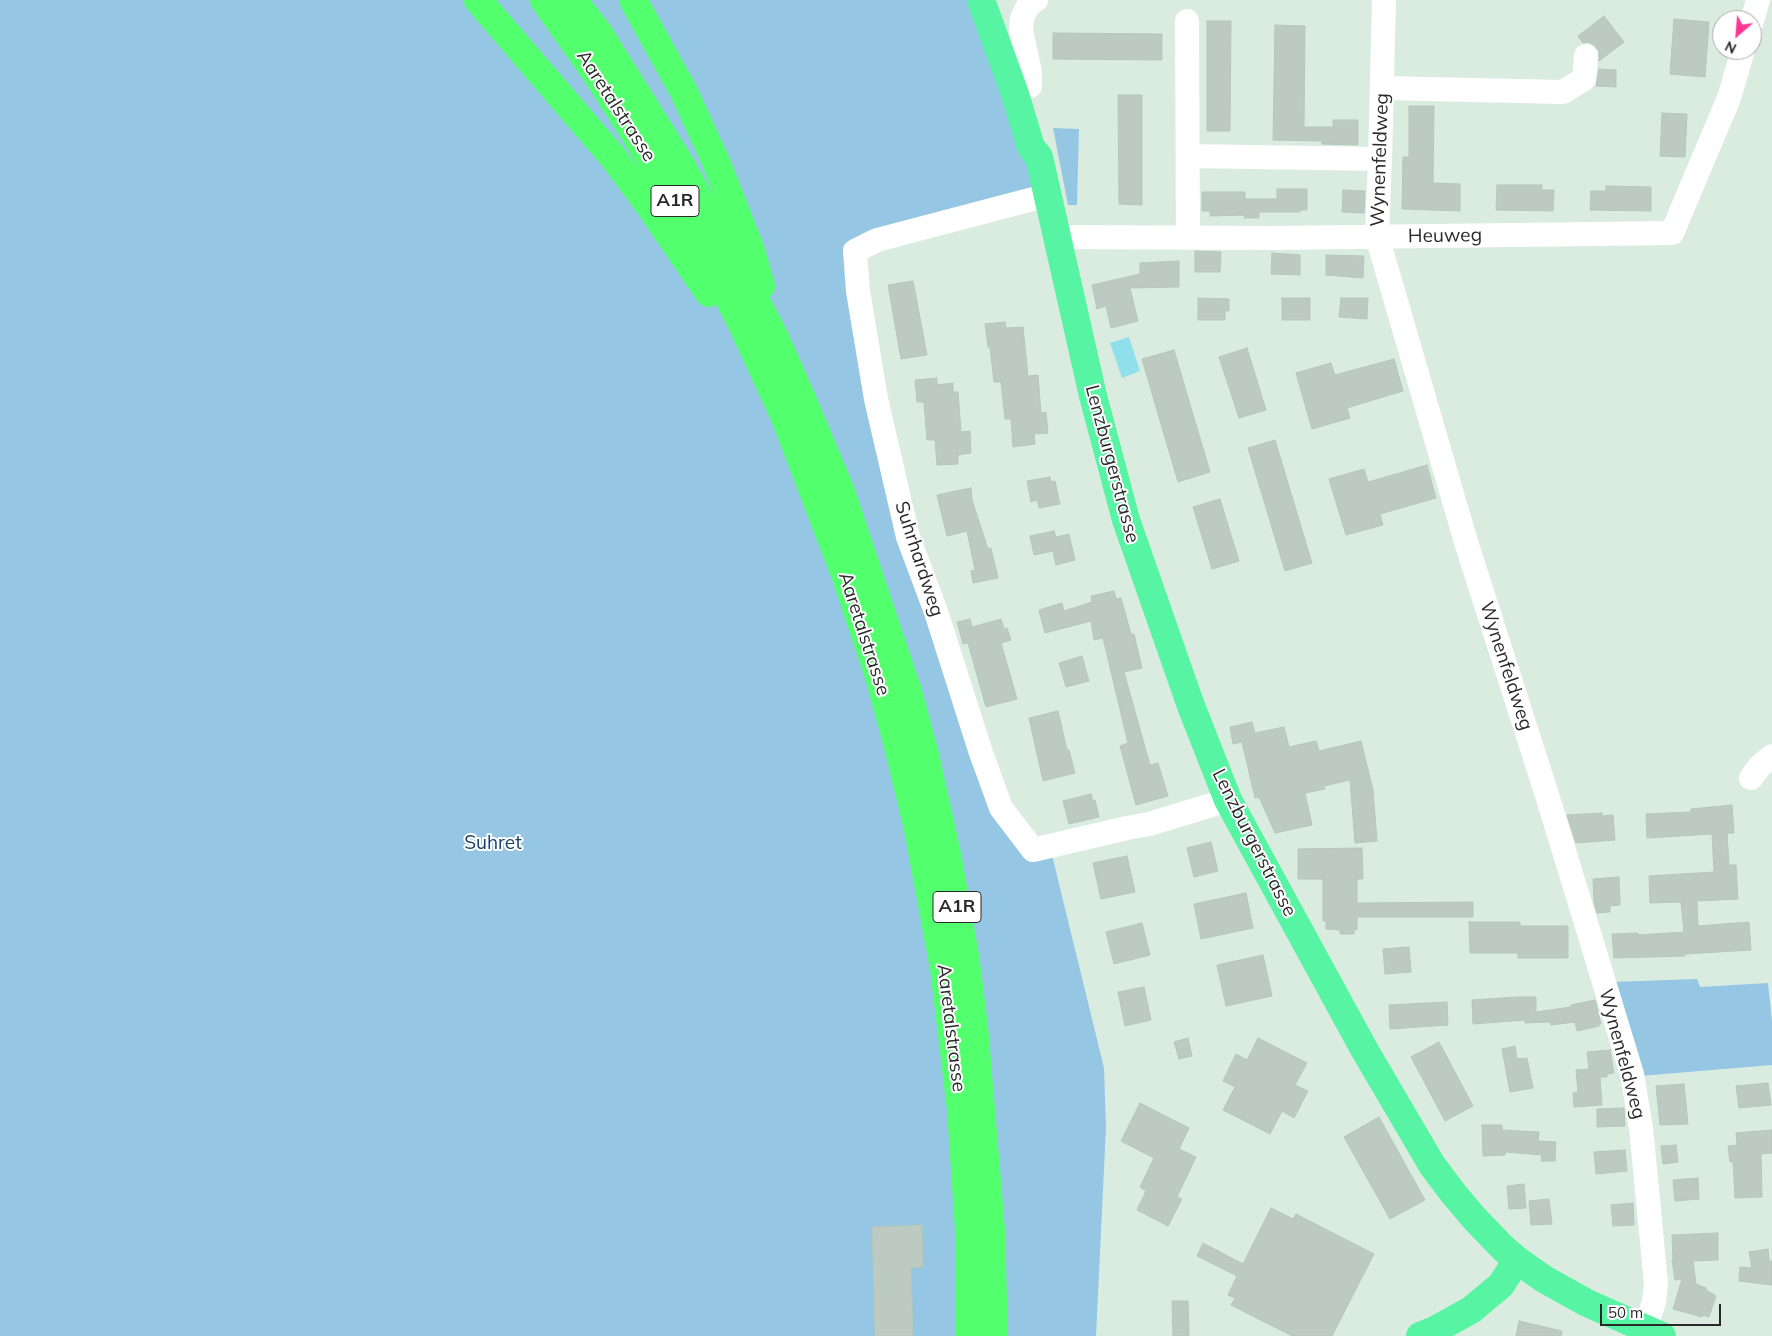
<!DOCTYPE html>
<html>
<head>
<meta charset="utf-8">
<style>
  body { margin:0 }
  #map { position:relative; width:1772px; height:1336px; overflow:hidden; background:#daecdf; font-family:Mulish,sans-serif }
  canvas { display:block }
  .north { position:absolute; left:1712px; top:10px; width:50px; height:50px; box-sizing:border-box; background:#fff; border:1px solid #a9a9a9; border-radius:50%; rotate:207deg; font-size:14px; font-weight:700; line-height:20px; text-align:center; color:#292929 }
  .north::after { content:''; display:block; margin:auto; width:18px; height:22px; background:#fe3593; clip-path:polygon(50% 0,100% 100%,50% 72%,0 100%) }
  .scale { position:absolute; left:1600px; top:1304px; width:121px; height:22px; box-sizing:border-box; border:2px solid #292929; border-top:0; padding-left:6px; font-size:15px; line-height:18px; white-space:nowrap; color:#292929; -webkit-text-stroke:4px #fff; paint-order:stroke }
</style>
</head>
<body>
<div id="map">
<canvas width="1772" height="1336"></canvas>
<div class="north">N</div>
<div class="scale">50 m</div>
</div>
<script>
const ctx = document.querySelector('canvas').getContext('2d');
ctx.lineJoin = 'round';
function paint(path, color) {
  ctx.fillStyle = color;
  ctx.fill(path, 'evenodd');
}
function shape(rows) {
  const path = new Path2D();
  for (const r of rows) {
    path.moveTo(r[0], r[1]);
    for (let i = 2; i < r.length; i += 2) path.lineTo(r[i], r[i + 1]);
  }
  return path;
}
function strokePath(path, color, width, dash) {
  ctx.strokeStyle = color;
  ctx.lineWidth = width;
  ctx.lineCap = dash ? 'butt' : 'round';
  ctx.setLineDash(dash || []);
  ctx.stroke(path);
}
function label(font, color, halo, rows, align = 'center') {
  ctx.font = font + ' Mulish,sans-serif';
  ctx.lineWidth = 4;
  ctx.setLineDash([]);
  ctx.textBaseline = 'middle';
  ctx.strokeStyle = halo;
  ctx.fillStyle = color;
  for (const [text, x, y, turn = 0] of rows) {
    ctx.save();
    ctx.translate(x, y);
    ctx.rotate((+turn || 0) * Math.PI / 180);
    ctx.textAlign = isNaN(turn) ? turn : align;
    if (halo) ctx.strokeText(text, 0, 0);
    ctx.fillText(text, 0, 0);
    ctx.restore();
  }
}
const green = shape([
  [0,0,991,0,1048,195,855,251,876,399,981,753,1033,850,1050,847,1104,1068,1106,1127,1096,1336,0,1336],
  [1053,128,1079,129,1077,205,1068,205],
  [1697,979,1700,987,1768,983,1772,1022,1772,1065,1640,1076,1612,982]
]);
const pitch = shape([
  [1129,337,1140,371,1122,378,1110,343]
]);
const building = shape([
  [1604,16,1624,42,1599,61,1599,51,1594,45,1588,42,1583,43,1578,36,1604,16],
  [1674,19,1709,22,1705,77,1670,74,1674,19],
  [1207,21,1231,21,1230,131,1207,131,1207,21],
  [1275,25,1305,26,1304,127,1333,127,1333,120,1358,120,1358,145,1322,144,1322,141,1273,140,1275,25],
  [1053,33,1162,34,1162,60,1053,59,1053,33],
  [1599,69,1616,70,1616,87,1596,86,1599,69],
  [1118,95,1142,95,1142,205,1119,204,1118,95],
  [1409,106,1434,106,1433,183,1460,184,1460,211,1402,209,1403,157,1409,157,1409,106],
  [1662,113,1687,114,1685,157,1660,156,1662,113],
  [1497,185,1542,185,1542,190,1554,190,1553,211,1496,210,1497,185],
  [1606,186,1651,187,1651,211,1590,210,1591,191,1606,191,1606,186],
  [1277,189,1307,189,1307,210,1300,210,1300,212,1259,212,1259,218,1244,218,1245,215,1210,216,1210,211,1202,211,1202,192,1245,192,1245,199,1277,199,1277,189],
  [1343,190,1365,191,1364,213,1342,212,1343,190],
  [1195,251,1221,252,1220,272,1195,272,1195,251],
  [1272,253,1300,255,1300,275,1271,274,1272,253],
  [1326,255,1364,256,1363,278,1326,275,1326,255],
  [1179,261,1179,287,1130,288,1138,321,1111,328,1106,306,1097,309,1092,285,1140,274,1140,263,1179,261],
  [913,281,927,355,901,359,888,285,913,281],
  [1198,298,1229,299,1229,311,1225,311,1225,320,1198,320,1198,298],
  [1282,298,1310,298,1310,320,1282,320,1282,298],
  [1341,298,1368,298,1367,319,1339,317,1341,298],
  [1005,322,1006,328,1023,327,1028,376,1038,375,1041,413,1046,412,1048,433,1034,434,1035,444,1013,447,1011,419,1005,419,1001,382,994,382,990,347,988,347,985,324,1005,322],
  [1247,348,1266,410,1239,418,1219,357,1247,348],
  [1174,350,1210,472,1178,482,1142,359,1174,350],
  [1394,359,1403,391,1347,408,1350,418,1312,429,1296,373,1331,363,1335,375,1394,359],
  [937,378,937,385,953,383,953,392,958,392,961,432,970,431,971,453,958,455,958,464,937,465,935,440,927,440,924,402,917,402,915,380,937,378],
  [1275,440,1312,563,1285,571,1248,448,1275,440],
  [1427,465,1436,498,1380,514,1383,525,1346,535,1329,479,1364,469,1368,482,1427,465],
  [1050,477,1051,482,1055,481,1060,504,1039,508,1037,500,1031,502,1027,481,1050,477],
  [971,488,972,500,988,549,991,548,998,578,973,583,971,571,975,570,967,531,947,536,937,495,971,488],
  [1220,499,1239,561,1212,569,1193,507,1220,499],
  [1054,531,1056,537,1069,534,1075,560,1056,565,1053,551,1034,555,1030,536,1054,531],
  [1114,591,1116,599,1121,598,1131,634,1134,634,1142,668,1124,672,1150,765,1158,763,1168,796,1136,805,1120,746,1128,743,1103,638,1094,640,1091,621,1045,633,1039,610,1062,603,1064,611,1092,602,1091,596,1114,591],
  [970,619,972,627,1001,619,1004,629,1007,628,1011,640,1001,643,1017,699,986,707,968,643,963,644,957,622,970,619],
  [1082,656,1089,681,1066,687,1059,663,1082,656],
  [1058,711,1067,750,1069,750,1075,773,1043,781,1029,718,1058,711],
  [1252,722,1255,733,1284,727,1289,747,1316,741,1319,751,1361,741,1373,790,1377,841,1355,843,1350,780,1324,786,1325,789,1305,793,1312,825,1275,833,1259,797,1255,798,1242,742,1233,744,1230,727,1252,722],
  [1091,794,1093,801,1095,800,1099,817,1069,824,1063,801,1091,794],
  [1732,805,1734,833,1727,833,1729,865,1736,865,1738,899,1697,901,1698,926,1749,922,1751,950,1685,954,1685,956,1614,958,1612,934,1638,933,1638,935,1684,932,1681,902,1650,903,1649,876,1714,872,1712,834,1647,838,1646,814,1691,812,1691,809,1732,805],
  [1602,813,1602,816,1613,815,1615,840,1576,843,1567,815,1602,813],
  [1211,842,1218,871,1194,877,1187,848,1211,842],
  [1362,848,1363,879,1357,879,1357,903,1473,902,1473,917,1357,917,1357,930,1354,929,1354,934,1340,934,1340,930,1326,929,1326,921,1323,921,1323,879,1298,879,1298,849,1362,848],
  [1127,856,1135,892,1101,899,1093,863,1127,856],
  [1619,877,1620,905,1610,906,1610,912,1597,913,1594,902,1593,879,1619,877],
  [1246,893,1253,928,1201,939,1194,904,1246,893],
  [1469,922,1520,922,1520,926,1568,926,1568,958,1518,958,1518,953,1470,953,1469,922],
  [1142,923,1150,955,1114,964,1106,932,1142,923],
  [1409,947,1411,972,1385,974,1383,949,1409,947],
  [1263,955,1272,996,1226,1006,1217,965,1263,955],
  [1144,987,1151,1020,1125,1026,1118,992,1144,987],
  [1517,997,1536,997,1536,1012,1571,1007,1571,1005,1595,1000,1601,1024,1599,1024,1599,1026,1577,1031,1575,1022,1551,1025,1550,1022,1525,1023,1525,1020,1473,1024,1472,1000,1517,997],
  [1447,1002,1448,1025,1390,1029,1389,1005,1447,1002],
  [1188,1038,1192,1056,1179,1059,1174,1042,1188,1038],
  [1258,1038,1307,1063,1295,1085,1308,1091,1294,1118,1282,1111,1270,1134,1223,1110,1235,1087,1223,1081,1236,1054,1247,1060,1258,1038],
  [1439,1042,1473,1106,1445,1121,1411,1057,1439,1042],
  [1515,1046,1517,1059,1527,1058,1533,1088,1510,1092,1502,1049,1515,1046],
  [1610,1050,1614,1073,1607,1074,1607,1077,1600,1077,1602,1105,1574,1107,1573,1093,1578,1092,1576,1070,1589,1069,1587,1052,1610,1050],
  [1768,1083,1771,1105,1739,1108,1736,1086,1768,1083],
  [1684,1084,1688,1124,1660,1125,1656,1086,1684,1084],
  [1140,1103,1189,1128,1179,1149,1196,1157,1177,1197,1182,1199,1168,1226,1137,1210,1146,1191,1140,1187,1154,1158,1121,1141,1140,1103],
  [1624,1108,1625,1126,1597,1127,1597,1109,1624,1108],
  [1379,1117,1425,1200,1390,1219,1344,1137,1379,1117],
  [1482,1125,1502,1125,1502,1130,1539,1132,1538,1141,1556,1142,1555,1161,1541,1161,1542,1155,1505,1152,1505,1155,1483,1156,1482,1125],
  [1772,1130,1772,1153,1761,1154,1762,1197,1735,1198,1733,1162,1730,1162,1728,1146,1737,1145,1736,1133,1772,1130],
  [1676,1145,1678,1162,1663,1164,1661,1146,1676,1145],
  [1625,1150,1627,1171,1596,1174,1594,1152,1625,1150],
  [1698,1178,1699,1199,1675,1201,1673,1180,1698,1178],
  [1524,1184,1526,1208,1509,1209,1507,1186,1524,1184],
  [1549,1199,1552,1224,1531,1225,1529,1201,1549,1199],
  [1633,1203,1634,1225,1613,1226,1611,1205,1633,1203],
  [1271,1208,1293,1219,1296,1214,1374,1254,1332,1336,1292,1336,1231,1305,1235,1298,1228,1295,1237,1276,1197,1256,1203,1243,1243,1264,1271,1208],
  [922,1225,923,1267,911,1268,913,1336,875,1336,872,1227,922,1225],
  [1718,1233,1718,1260,1693,1261,1696,1284,1706,1288,1706,1290,1716,1296,1709,1317,1703,1315,1702,1317,1673,1309,1682,1279,1675,1280,1672,1260,1673,1259,1672,1235,1718,1233],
  [1768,1249,1769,1261,1772,1261,1772,1285,1739,1281,1740,1267,1752,1268,1749,1252,1768,1249],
  [1172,1301,1188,1301,1189,1336,1173,1336,1172,1301],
  [1519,1321,1562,1331,1561,1336,1516,1336,1519,1321]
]);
const minor = shape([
  [1384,0,1380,159,1377,236,1466,542,1547,795,1632,1074,1641,1128,1656,1283,1654,1302,1645,1329],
  [1187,21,1188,238],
  [1752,21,1758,0],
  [1030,86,1030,72,1021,30,1022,18,1028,6,1036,0],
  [1383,88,1563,92,1584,79,1586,56],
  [1188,156,1380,159],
  [1048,195,877,240,855,251,858,291,876,399,908,537,936,612,981,753,1001,808,1033,850,1127,828,1149,824,1228,800],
  [1056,237,1273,238,1672,233,1729,98,1743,50],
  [1751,778,1760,766,1772,756]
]);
const major = shape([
  [981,0,1015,94,1031,147,1039,157,1093,396,1126,520,1191,706,1228,800,1364,1049,1432,1165,1453,1193,1475,1219,1503,1248,1517,1260,1544,1279,1587,1303,1662,1336],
  [1420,1336,1435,1330,1471,1310,1501,1285,1517,1260]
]);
const highway = shape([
  [478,0,613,157,651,208,709,293],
  [544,0,597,75,638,139,710,262,741,322,784,415,846,577,879,676,897,742,917,824,944,968,961,1109,970,1244,970,1336],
  [573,0,598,32,681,165,750,289,775,338,805,406,841,492,908,692,925,755,947,854,965,956,974,1026,991,1230,994,1336],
  [633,0,684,92,716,162,750,248,761,286]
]);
const shields = [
  [675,201,48],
  [957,907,48]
];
const shieldNames = [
  ["A1R",675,201],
  ["A1R",957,907]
];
const streetNames = [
  ["Aaretalstrasse",616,106,57],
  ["Wynenfeldweg",1380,160,-88],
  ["Heuweg",1445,236,-1],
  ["Lenzburgerstrasse",1112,464,75],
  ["Suhrhardweg",919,559,72],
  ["Aaretalstrasse",864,634,72],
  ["Wynenfeldweg",1506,666,72],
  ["Lenzburgerstrasse",1254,843,63],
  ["Aaretalstrasse",951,1028,83],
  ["Wynenfeldweg",1622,1054,75]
];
const parkNames = [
  ["Suhret",493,843]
];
paint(green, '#95c6e4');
paint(pitch, '#90dfec');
paint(building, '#bdcac1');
strokePath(building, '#b4c7bb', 1);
strokePath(minor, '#fff', 24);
strokePath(major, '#57f4a3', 28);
strokePath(highway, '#52ff6c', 28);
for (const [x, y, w] of shields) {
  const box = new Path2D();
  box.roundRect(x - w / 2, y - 15.5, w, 31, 4);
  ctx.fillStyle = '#fff';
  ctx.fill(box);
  strokePath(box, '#292929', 1);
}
label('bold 18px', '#292929', null, shieldNames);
label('19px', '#292929', '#fff', streetNames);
label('19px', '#183f67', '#fff', parkNames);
</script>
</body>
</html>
